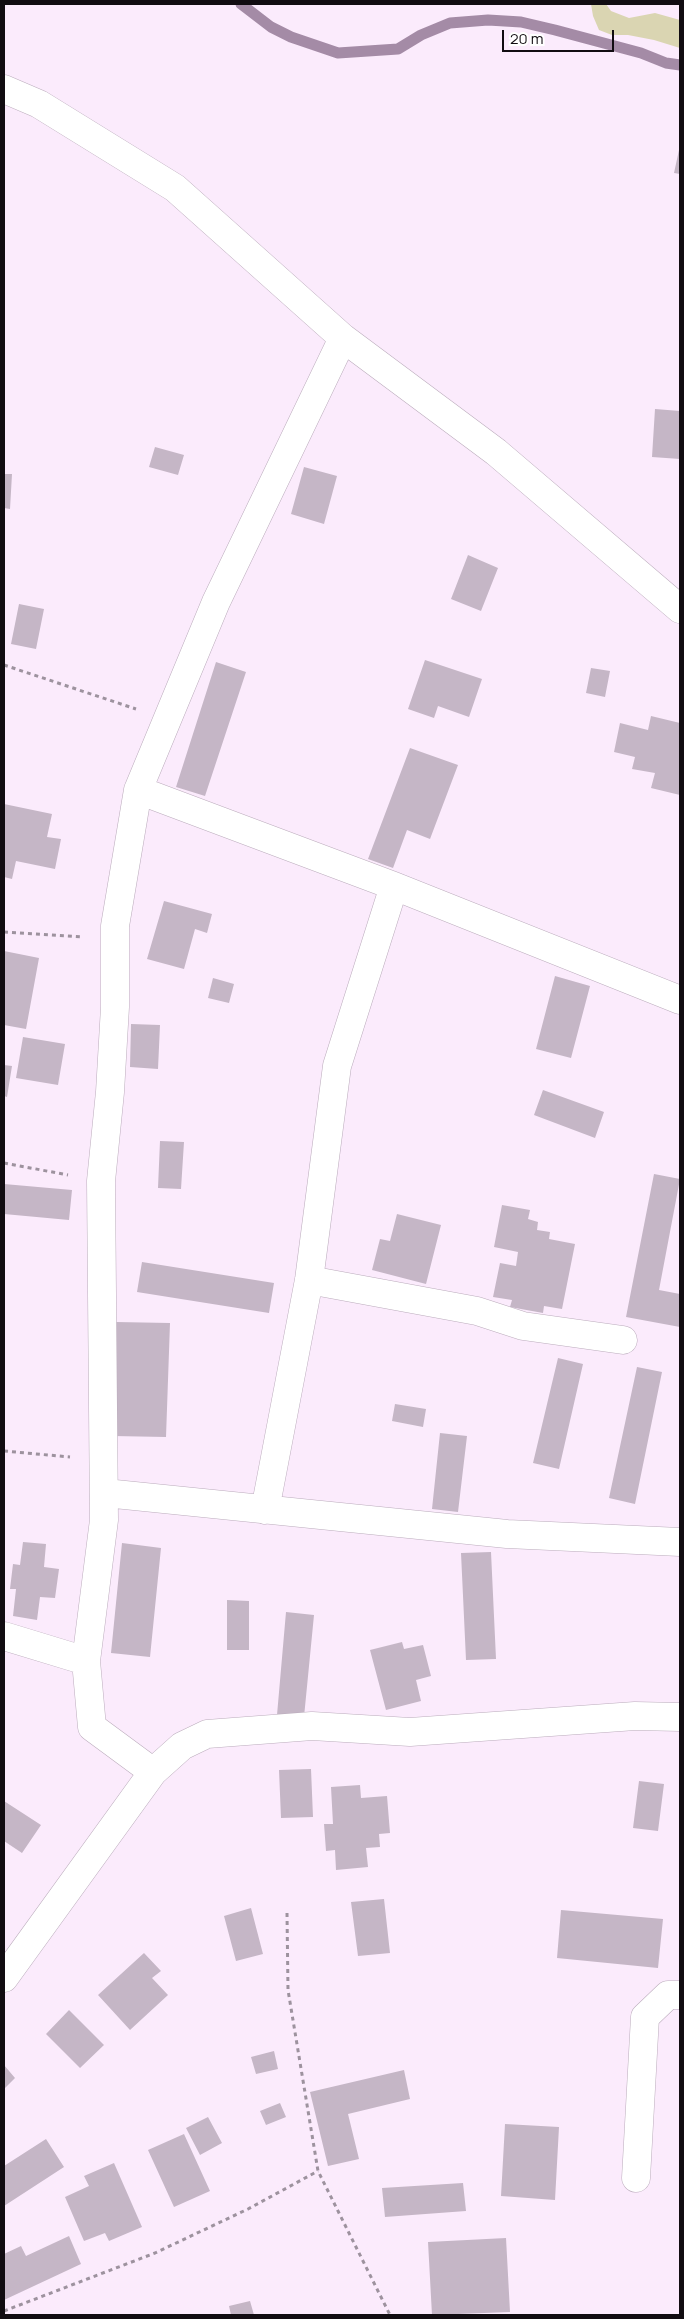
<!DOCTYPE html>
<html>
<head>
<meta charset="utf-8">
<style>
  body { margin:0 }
  #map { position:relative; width:684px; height:2319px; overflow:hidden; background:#fbebfc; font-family:Manrope,sans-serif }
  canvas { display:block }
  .frame { position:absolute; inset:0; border:5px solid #110c11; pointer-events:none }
  .scale { position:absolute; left:502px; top:30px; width:112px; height:22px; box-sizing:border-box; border:2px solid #110c11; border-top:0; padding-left:6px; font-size:15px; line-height:18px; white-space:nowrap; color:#110c11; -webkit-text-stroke:4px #fff; paint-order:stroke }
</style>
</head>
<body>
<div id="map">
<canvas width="684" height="2319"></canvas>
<div class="frame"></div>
<div class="scale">20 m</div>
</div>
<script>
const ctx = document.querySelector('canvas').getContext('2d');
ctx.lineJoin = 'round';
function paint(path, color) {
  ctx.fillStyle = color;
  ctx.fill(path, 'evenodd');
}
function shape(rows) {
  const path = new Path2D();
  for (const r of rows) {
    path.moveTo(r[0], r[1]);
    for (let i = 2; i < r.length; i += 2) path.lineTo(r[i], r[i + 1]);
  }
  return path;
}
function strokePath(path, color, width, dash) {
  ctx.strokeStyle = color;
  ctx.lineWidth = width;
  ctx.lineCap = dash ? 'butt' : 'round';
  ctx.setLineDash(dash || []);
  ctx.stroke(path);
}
const green = shape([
  [591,4,606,4,611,11,629,18,655,13,680,20,680,48,654,40,628,35,612,35,599,30,593,16]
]);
const stream = shape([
  [241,4,271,27,291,37,338,53,398,49,421,35,450,23,488,20,521,22,555,30,641,53,666,63,680,65]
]);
const building = shape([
  [679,150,680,151,680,174,674,173],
  [655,409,680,411,680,459,652,457],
  [155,447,184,455,178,475,149,467],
  [304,467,337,476,324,524,291,514],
  [4,474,12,474,10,509,4,508],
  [468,555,498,568,481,611,451,599],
  [19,604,44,609,36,649,11,644],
  [425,660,482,679,469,717,438,706,434,718,408,709],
  [216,662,246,672,205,796,176,787],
  [591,668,610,671,605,697,586,693],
  [651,716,680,723,680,795,651,788,655,773,632,769,635,757,614,752,620,723,648,730],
  [410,748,458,765,430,839,407,830,393,868,368,859],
  [4,804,52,814,47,837,61,839,55,869,16,861,12,879,4,877],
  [164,901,212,914,207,933,195,929,184,969,147,959],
  [4,951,39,958,26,1029,4,1025],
  [555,976,590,986,571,1058,536,1049],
  [213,978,234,984,229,1003,208,998],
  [131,1024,160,1025,158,1069,130,1067],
  [23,1037,65,1044,58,1085,16,1078],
  [4,1065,12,1066,7,1097,4,1096],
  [543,1090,604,1112,595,1138,534,1115],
  [160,1141,184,1142,181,1189,158,1188],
  [654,1174,680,1179,659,1290,680,1294,680,1327,626,1317],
  [4,1184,72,1190,69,1220,4,1214],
  [502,1205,530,1210,528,1219,538,1222,537,1230,550,1232,549,1239,575,1244,562,1309,544,1306,543,1313,510,1307,512,1300,493,1297,500,1263,516,1266,518,1252,494,1247],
  [397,1214,441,1225,426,1284,372,1270,380,1239,390,1241],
  [142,1262,274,1283,269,1313,137,1292],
  [116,1322,170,1323,166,1437,113,1436],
  [558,1358,583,1364,559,1469,533,1463],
  [637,1367,662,1372,635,1504,609,1498],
  [395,1404,426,1409,423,1427,392,1421],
  [440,1433,467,1436,458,1512,432,1509],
  [23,1542,46,1544,44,1567,59,1569,55,1598,40,1597,37,1620,13,1616,16,1589,10,1589,13,1564,20,1565],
  [122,1543,161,1548,150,1657,111,1653],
  [491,1552,496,1659,466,1660,461,1553],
  [227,1600,249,1601,249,1650,227,1650],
  [286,1612,314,1615,304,1717,277,1715],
  [402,1642,404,1649,423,1645,431,1676,416,1680,421,1701,386,1710,370,1650],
  [311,1769,313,1817,281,1818,279,1770],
  [639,1781,664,1784,658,1831,633,1828],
  [360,1785,361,1798,387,1796,390,1833,379,1834,380,1847,366,1848,368,1867,336,1870,335,1850,326,1851,324,1824,333,1824,331,1787],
  [4,1801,41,1825,22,1853,4,1841],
  [384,1899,390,1953,358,1956,351,1902],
  [251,1908,263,1954,236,1961,224,1916],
  [561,1910,663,1919,658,1968,557,1958],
  [144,1953,161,1971,152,1978,168,1995,130,2030,98,1995],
  [69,2010,104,2045,80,2068,46,2034],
  [274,2051,278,2069,256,2074,251,2057],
  [4,2065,15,2078,4,2089],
  [404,2070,410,2099,348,2114,359,2159,328,2166,310,2092],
  [280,2103,286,2117,266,2125,260,2111],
  [208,2117,222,2143,200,2155,186,2128],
  [505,2124,559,2127,555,2200,501,2196],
  [184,2134,210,2191,174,2207,148,2150],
  [46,2139,64,2167,4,2206,4,2166],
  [114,2163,142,2227,109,2241,105,2233,84,2241,65,2197,89,2186,84,2176],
  [463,2183,466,2211,385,2217,382,2188],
  [69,2236,81,2264,4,2300,4,2254,21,2246,26,2256],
  [506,2238,510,2312,432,2315,428,2242],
  [250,2301,254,2315,231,2315,229,2306]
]);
const path = shape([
  [4,665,136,709],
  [4,932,83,937],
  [4,1163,68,1175],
  [4,1451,70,1457],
  [287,1913,288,1990,318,2171,390,2315],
  [4,2311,155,2253,248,2209,318,2171]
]);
const minor = shape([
  [4,89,39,104,175,188,343,338,496,452,680,609],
  [138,790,394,886,680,1000],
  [309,1280,477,1311,523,1326,623,1340],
  [105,1493,507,1534,680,1542],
  [265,1510,309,1280,337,1066,394,886],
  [4,1636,86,1661],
  [153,1772,92,1727,86,1661,104,1520,101,1181,110,1092,115,1007,115,926,138,790,216,602,343,338],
  [4,1978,153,1772,182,1746,207,1734,312,1726,410,1732,635,1716,680,1717],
  [636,2178,645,2017,668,1995,680,1995]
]);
paint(green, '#dad5b2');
strokePath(stream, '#a48ba6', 11);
paint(building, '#c5b6c6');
strokePath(minor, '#bbacbc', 29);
strokePath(path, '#9d929e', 3, [4, 4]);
strokePath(minor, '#fff', 28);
</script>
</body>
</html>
